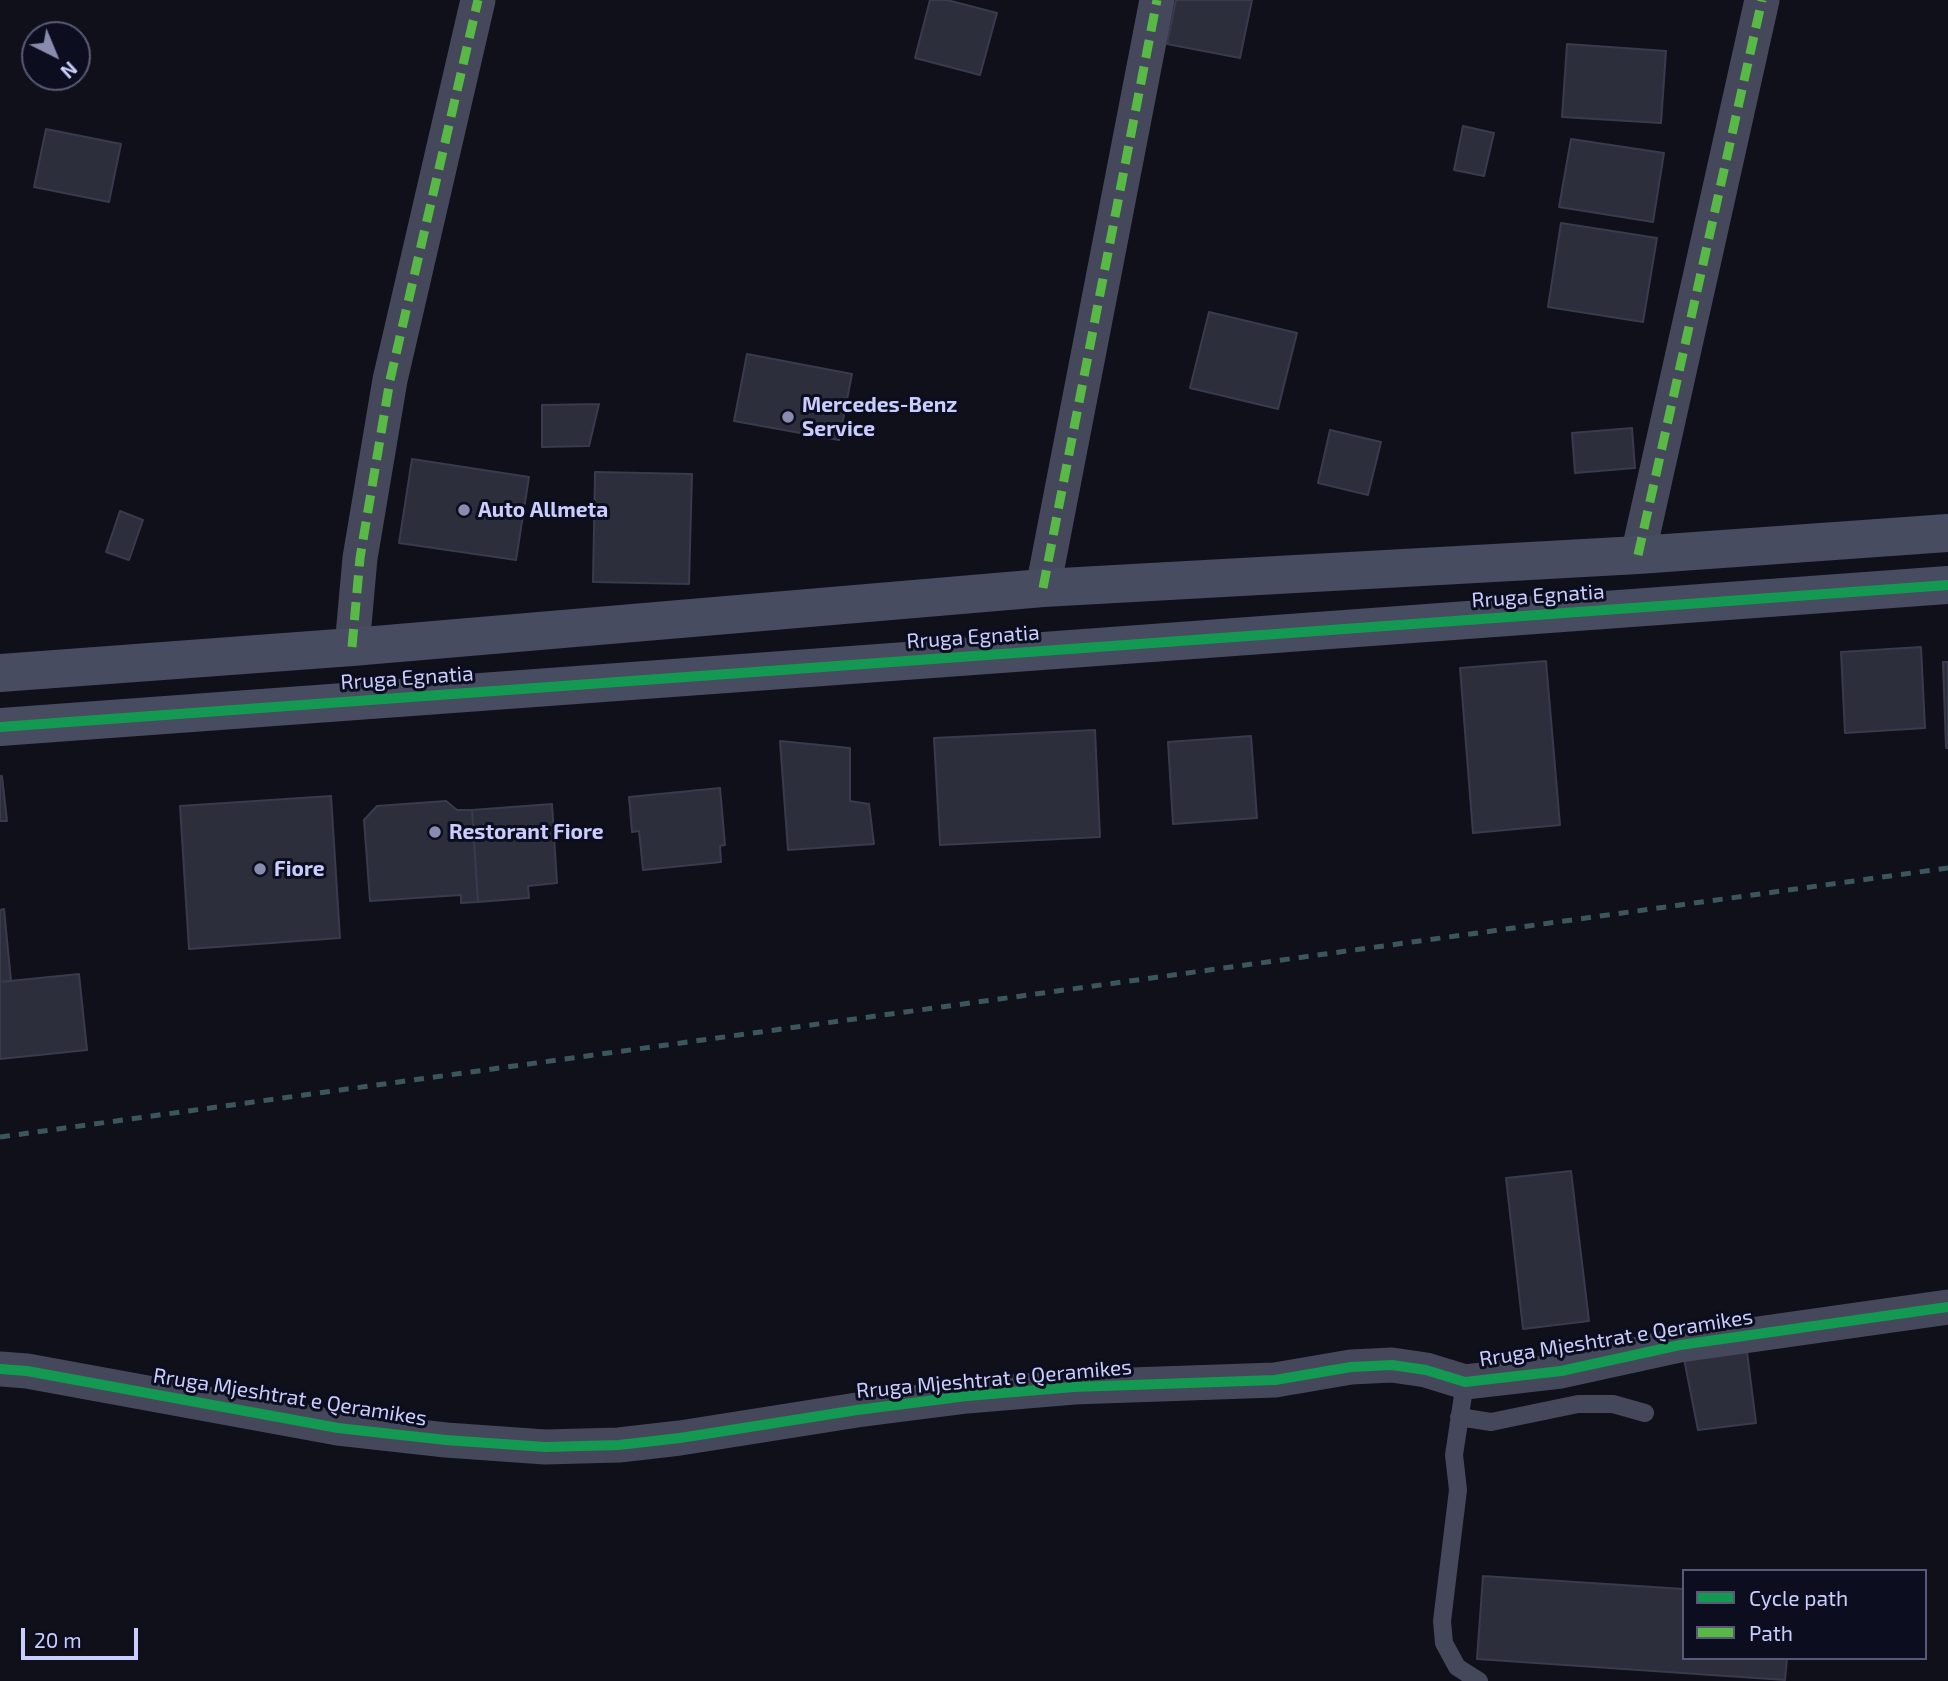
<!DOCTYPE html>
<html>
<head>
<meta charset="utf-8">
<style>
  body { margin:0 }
  #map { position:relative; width:1948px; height:1681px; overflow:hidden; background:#10101a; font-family:"Exo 2",sans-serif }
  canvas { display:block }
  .legend { position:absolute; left:1682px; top:1569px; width:245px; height:91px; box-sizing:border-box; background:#0c0d1e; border:2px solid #585a78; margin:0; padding:9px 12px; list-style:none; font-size:21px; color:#cacefe }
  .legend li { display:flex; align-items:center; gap:14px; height:35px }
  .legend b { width:35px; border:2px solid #585a78 }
  .north { position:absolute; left:21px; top:21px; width:70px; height:70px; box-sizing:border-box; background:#0c0d1e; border:2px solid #585a78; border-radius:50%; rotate:137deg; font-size:19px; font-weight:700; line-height:28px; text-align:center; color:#cacefe }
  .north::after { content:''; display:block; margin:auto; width:24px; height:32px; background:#898cae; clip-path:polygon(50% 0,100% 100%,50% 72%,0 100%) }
  .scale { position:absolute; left:21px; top:1628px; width:117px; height:32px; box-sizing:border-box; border:4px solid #cacefe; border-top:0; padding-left:9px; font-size:21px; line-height:24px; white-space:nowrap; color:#cacefe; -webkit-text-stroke:5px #0c0d1e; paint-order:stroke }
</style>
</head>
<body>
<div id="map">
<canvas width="1948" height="1681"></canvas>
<ul class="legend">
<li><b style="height:9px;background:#139951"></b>Cycle path</li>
<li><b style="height:9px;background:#58b947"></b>Path</li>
</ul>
<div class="north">N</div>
<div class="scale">20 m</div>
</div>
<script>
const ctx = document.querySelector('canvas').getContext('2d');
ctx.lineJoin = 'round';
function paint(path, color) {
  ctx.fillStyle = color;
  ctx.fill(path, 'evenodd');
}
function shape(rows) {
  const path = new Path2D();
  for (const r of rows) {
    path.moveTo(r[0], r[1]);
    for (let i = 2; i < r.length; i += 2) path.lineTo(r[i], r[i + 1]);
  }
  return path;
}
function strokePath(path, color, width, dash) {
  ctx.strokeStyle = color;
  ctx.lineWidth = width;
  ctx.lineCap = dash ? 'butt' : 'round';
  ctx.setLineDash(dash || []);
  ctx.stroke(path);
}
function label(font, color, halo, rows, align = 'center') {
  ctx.font = font + ' "Exo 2",sans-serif';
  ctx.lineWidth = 6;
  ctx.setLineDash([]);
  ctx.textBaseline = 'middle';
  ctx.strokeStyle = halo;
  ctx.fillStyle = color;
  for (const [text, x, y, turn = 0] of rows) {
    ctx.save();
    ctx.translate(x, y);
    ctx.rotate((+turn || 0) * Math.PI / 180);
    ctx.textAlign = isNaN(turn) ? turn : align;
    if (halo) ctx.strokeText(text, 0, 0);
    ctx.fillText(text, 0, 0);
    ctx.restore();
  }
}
const building = shape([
  [930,0,947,0,997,13,980,75,915,58,930,0],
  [1176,0,1252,0,1240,58,1167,44,1176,0],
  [1567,44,1666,51,1661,123,1562,117,1567,44],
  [1463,126,1494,133,1484,176,1454,170,1463,126],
  [46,129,121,144,109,202,34,187,46,129],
  [1571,139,1664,153,1653,222,1559,207,1571,139],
  [1561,223,1657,238,1643,322,1548,307,1561,223],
  [1209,312,1297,333,1278,409,1190,388,1209,312],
  [747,354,852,374,839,440,734,421,747,354],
  [599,404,589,446,542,447,542,405,599,404],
  [1632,428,1635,468,1575,473,1572,433,1632,428],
  [1330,430,1381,442,1368,495,1318,483,1330,430],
  [412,459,529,477,516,560,399,543,412,459],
  [595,472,692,474,689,584,593,582,595,472],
  [120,511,143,520,129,560,106,552,120,511],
  [1921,647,1925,728,1845,733,1841,652,1921,647],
  [1546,661,1560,825,1473,833,1460,668,1546,661],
  [1943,662,1948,662,1948,748,1946,748,1943,662],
  [1095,730,1100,837,940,845,934,738,1095,730],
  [1251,736,1257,818,1173,824,1168,742,1251,736],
  [780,741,850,748,850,801,869,804,874,844,788,850,780,741],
  [0,776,2,776,7,821,0,821,0,776],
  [720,788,725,845,720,846,721,862,643,870,639,831,632,832,629,797,720,788],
  [331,796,340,938,189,949,180,806,331,796],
  [446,801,457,810,472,810,478,902,461,903,461,895,370,901,364,820,377,806,446,801],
  [552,804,557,883,528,886,529,898,478,902,472,810,552,804],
  [4,909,11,981,0,982,0,910,4,909],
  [79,974,87,1050,0,1059,0,982,79,974],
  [1571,1171,1589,1321,1523,1329,1506,1178,1571,1171],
  [1747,1352,1756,1423,1698,1430,1684,1359,1747,1352],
  [1483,1576,1684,1589,1684,1658,1787,1658,1785,1680,1477,1659,1483,1576]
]);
const lane = shape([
  [1465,1382,1454,1455,1458,1490,1442,1621,1444,1643,1457,1667,1479,1681],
  [1459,1417,1491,1422,1578,1404,1613,1404,1645,1413]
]);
const street = shape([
  [1638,555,1762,0],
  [1043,588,1157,0],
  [352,647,360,558,390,380,478,0],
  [0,1369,27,1371,338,1428,446,1440,545,1447,619,1445,680,1438,857,1410,967,1396,1074,1387,1275,1380,1351,1367,1392,1365,1426,1370,1465,1382,1561,1371,1680,1345,1948,1307]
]);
const secondary = shape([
  [0,673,352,647,1043,588,1638,555,1948,533],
  [0,727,1948,585]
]);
const rail = shape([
  [0,1137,1948,868]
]);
const quiet = shape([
  [1638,555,1762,0],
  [1043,588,1157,0],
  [352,647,360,558,390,380,478,0]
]);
const cycleway = shape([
  [0,727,1948,585],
  [0,1369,27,1371,338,1428,446,1440,545,1447,619,1445,680,1438,857,1410,967,1396,1074,1387,1275,1380,1351,1367,1392,1365,1426,1370,1465,1382,1561,1371,1680,1345,1948,1307]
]);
const markers = [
  [788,417,7,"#898cae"],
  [464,510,7,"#898cae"],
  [435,832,7,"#898cae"],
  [260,869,7,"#898cae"]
];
const poiNames = [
  ["Mercedes-Benz",802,405],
  ["Service",802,429],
  ["Auto Allmeta",478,510],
  ["Restorant Fiore",449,832],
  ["Fiore",274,869]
];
const streetNames = [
  ["Rruga Egnatia",1538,596,-4],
  ["Rruga Egnatia",973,637,-4],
  ["Rruga Egnatia",407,678,-4],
  ["Rruga Mjeshtrat e Qeramikes",1616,1338,-9],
  ["Rruga Mjeshtrat e Qeramikes",994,1379,-5],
  ["Rruga Mjeshtrat e Qeramikes",290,1397,9]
];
paint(building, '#2d2e3c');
strokePath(building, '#3a3a4e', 2);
strokePath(lane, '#45485b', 18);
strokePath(street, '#45485b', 35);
strokePath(secondary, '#474c61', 38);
strokePath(rail, '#3c565e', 5, [10, 9]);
strokePath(quiet, '#58b947', 9, [18, 9]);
strokePath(cycleway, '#139951', 10);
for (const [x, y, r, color] of markers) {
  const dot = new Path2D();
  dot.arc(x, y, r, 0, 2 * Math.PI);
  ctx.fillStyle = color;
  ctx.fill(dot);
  strokePath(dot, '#0c0d1e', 2.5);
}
label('bold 21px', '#cacefe', '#0c0d1e', poiNames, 'left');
label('21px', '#cacefe', '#0c0d1e', streetNames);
</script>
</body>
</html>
